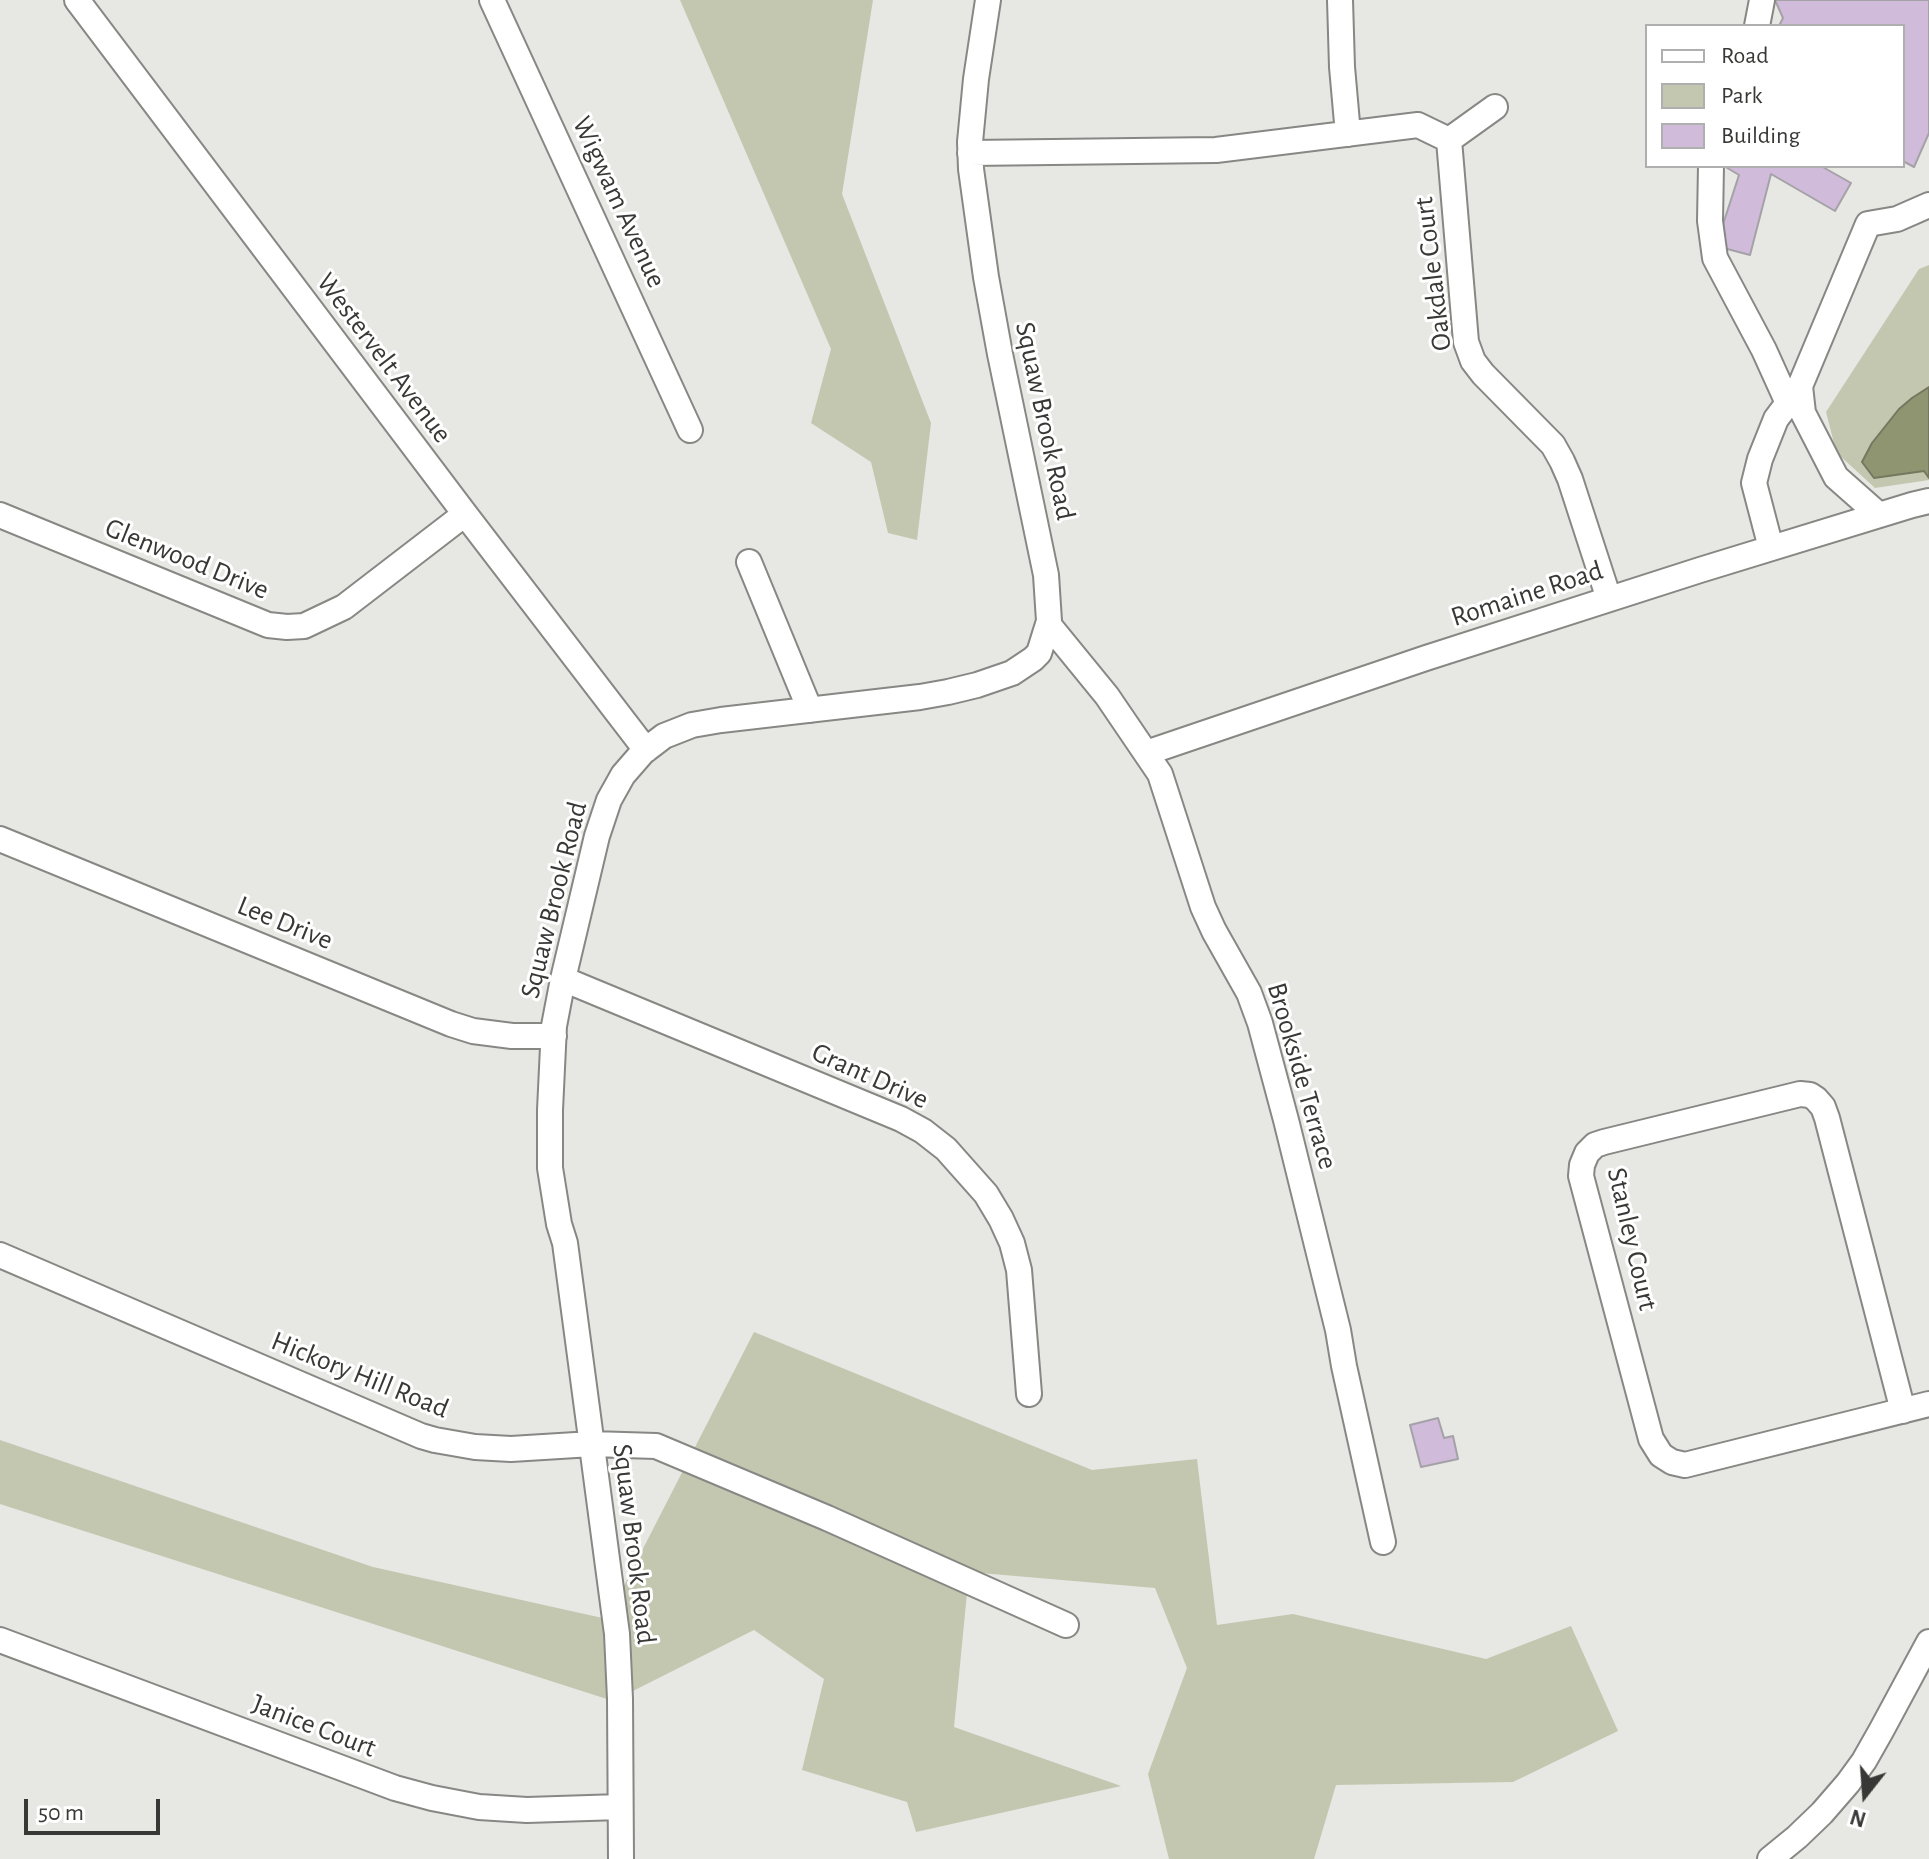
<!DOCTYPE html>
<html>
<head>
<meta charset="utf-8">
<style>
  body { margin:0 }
  #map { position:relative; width:1929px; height:1859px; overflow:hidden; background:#e7e7e3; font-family:"Alegreya Sans",sans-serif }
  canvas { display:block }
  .legend { position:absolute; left:1645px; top:24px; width:260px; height:144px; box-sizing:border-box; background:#fff; border:2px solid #afafaf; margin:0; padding:10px 14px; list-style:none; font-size:24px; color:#383836 }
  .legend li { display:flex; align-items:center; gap:16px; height:40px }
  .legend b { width:40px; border:2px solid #afafaf }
  .north { position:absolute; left:1825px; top:1755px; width:80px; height:80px; -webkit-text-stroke:6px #fff; paint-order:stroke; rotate:197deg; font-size:22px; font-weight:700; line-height:32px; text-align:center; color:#383836 }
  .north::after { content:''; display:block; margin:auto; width:28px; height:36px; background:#383836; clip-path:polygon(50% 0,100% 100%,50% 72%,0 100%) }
  .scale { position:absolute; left:24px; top:1799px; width:136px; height:36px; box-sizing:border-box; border:4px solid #383836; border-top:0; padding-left:10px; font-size:24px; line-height:28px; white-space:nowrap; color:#383836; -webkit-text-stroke:6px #fff; paint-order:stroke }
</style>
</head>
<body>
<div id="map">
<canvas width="1929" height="1859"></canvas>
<ul class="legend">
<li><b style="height:10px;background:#fff"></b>Road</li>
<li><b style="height:22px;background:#c3c7b0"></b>Park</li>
<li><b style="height:22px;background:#d0bbda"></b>Building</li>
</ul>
<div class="north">N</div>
<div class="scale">50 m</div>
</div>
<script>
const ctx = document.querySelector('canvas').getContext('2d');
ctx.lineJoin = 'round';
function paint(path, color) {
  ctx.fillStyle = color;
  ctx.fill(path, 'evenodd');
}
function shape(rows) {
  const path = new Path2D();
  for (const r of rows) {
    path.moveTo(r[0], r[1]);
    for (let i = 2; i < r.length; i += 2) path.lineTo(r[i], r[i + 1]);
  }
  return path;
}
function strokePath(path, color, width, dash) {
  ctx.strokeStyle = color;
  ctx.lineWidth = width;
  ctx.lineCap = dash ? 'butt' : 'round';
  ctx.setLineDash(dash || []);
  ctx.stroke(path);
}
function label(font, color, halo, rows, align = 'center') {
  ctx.font = font + ' "Alegreya Sans",sans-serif';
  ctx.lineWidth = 6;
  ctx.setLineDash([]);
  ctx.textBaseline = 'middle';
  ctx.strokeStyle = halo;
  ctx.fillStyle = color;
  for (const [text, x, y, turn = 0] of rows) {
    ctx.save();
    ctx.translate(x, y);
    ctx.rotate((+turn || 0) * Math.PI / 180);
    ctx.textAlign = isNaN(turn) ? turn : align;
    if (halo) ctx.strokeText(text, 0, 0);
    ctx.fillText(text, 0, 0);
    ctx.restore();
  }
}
const green = shape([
  [680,0,873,0,842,194,931,423,917,540,888,533,871,462,811,423,831,349],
  [1929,265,1929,480,1875,488,1838,454,1837,455,1826,412,1919,269],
  [754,1332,1092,1470,1197,1459,1217,1625,1293,1614,1486,1659,1571,1626,1618,1731,1513,1782,1336,1785,1314,1859,1169,1859,1148,1774,1187,1668,1155,1588,969,1572,954,1727,1121,1786,916,1832,907,1802,802,1770,824,1679,754,1630,613,1701,0,1504,0,1440,373,1567,607,1619]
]);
const water = shape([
  [1929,387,1929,478,1924,471,1874,478,1862,462,1872,443,1899,409,1912,398,1929,387]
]);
const building = shape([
  [1775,0,1929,0,1929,133,1914,167,1903,161,1903,26,1779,26,1783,18,1775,0],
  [1724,166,1821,166,1851,183,1835,211,1771,174,1750,255,1716,246,1739,175,1724,166],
  [1438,1418,1444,1438,1453,1436,1458,1459,1421,1467,1410,1425,1438,1418]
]);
const minor = shape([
  [77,0,465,514,646,750],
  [492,0,690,430],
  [1340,0,1342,67,1348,134],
  [1757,26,1762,0],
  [1449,140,1466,342,1473,361,1483,374,1553,445,1562,461,1570,479,1609,599],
  [970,153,1216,150,1418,125,1449,140,1495,107],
  [1711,166,1710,221,1715,258,1764,350,1788,403],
  [0,515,268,625,287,627,304,626,344,607,465,514],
  [1879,515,1836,477,1803,413,1800,386,1868,224,1897,219,1929,205],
  [1771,548,1754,483,1760,459,1776,419,1797,391],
  [749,562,810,710],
  [1049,625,1107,696,1160,774,1203,907,1214,931,1249,993,1260,1023,1286,1120,1338,1330,1344,1366,1383,1542],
  [1146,753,1426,658,1700,570,1912,505,1929,501],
  [0,839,451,1024,473,1031,512,1036,554,1036],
  [563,979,901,1119,923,1131,946,1149,986,1194,1001,1219,1012,1243,1019,1270,1029,1394],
  [0,1255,421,1436,435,1440,475,1447,511,1449,592,1444,656,1446,827,1518,1066,1625],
  [1903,1411,1827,1118,1823,1107,1816,1099,1810,1095,1800,1094,1604,1142,1595,1145,1587,1153,1582,1165,1581,1176,1651,1439,1661,1455,1672,1462,1685,1465,1929,1404],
  [0,1640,395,1788,432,1798,479,1807,527,1810,620,1807],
  [621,1859,620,1699,617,1634,565,1243,559,1224,550,1168,550,1110,554,1026,563,979,597,836,609,800,623,775,643,752,664,736,692,725,721,720,920,697,948,692,977,685,1012,673,1033,659,1039,653,1049,621,1046,575,1000,354,986,277,971,169,970,142,976,79,988,0],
  [1770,1859,1797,1837,1822,1813,1848,1783,1864,1761,1881,1731,1929,1642]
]);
const streetNames = [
  ["Wigwam Avenue",619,202,65],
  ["Oakdale Court",1433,274,-97],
  ["Westervelt Avenue",384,358,53],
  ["Squaw Brook Road",1045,421,78],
  ["Glenwood Drive",187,559,22],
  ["Romaine Road",1527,594,-18],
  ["Squaw Brook Road",554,900,-76],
  ["Lee Drive",285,923,22],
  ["Grant Drive",870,1076,24],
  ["Brookside Terrace",1302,1076,74],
  ["Stanley Court",1632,1239,77],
  ["Hickory Hill Road",360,1375,22],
  ["Squaw Brook Road",634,1544,83],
  ["Janice Court",314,1726,21]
];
paint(green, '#c3c7b0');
paint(water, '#8f9471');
strokePath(water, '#75785f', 2);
paint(building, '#d0bbda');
strokePath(building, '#a4a2a6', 2);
strokePath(minor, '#878884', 28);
strokePath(minor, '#fff', 24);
label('28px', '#383836', '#fff', streetNames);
</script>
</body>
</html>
